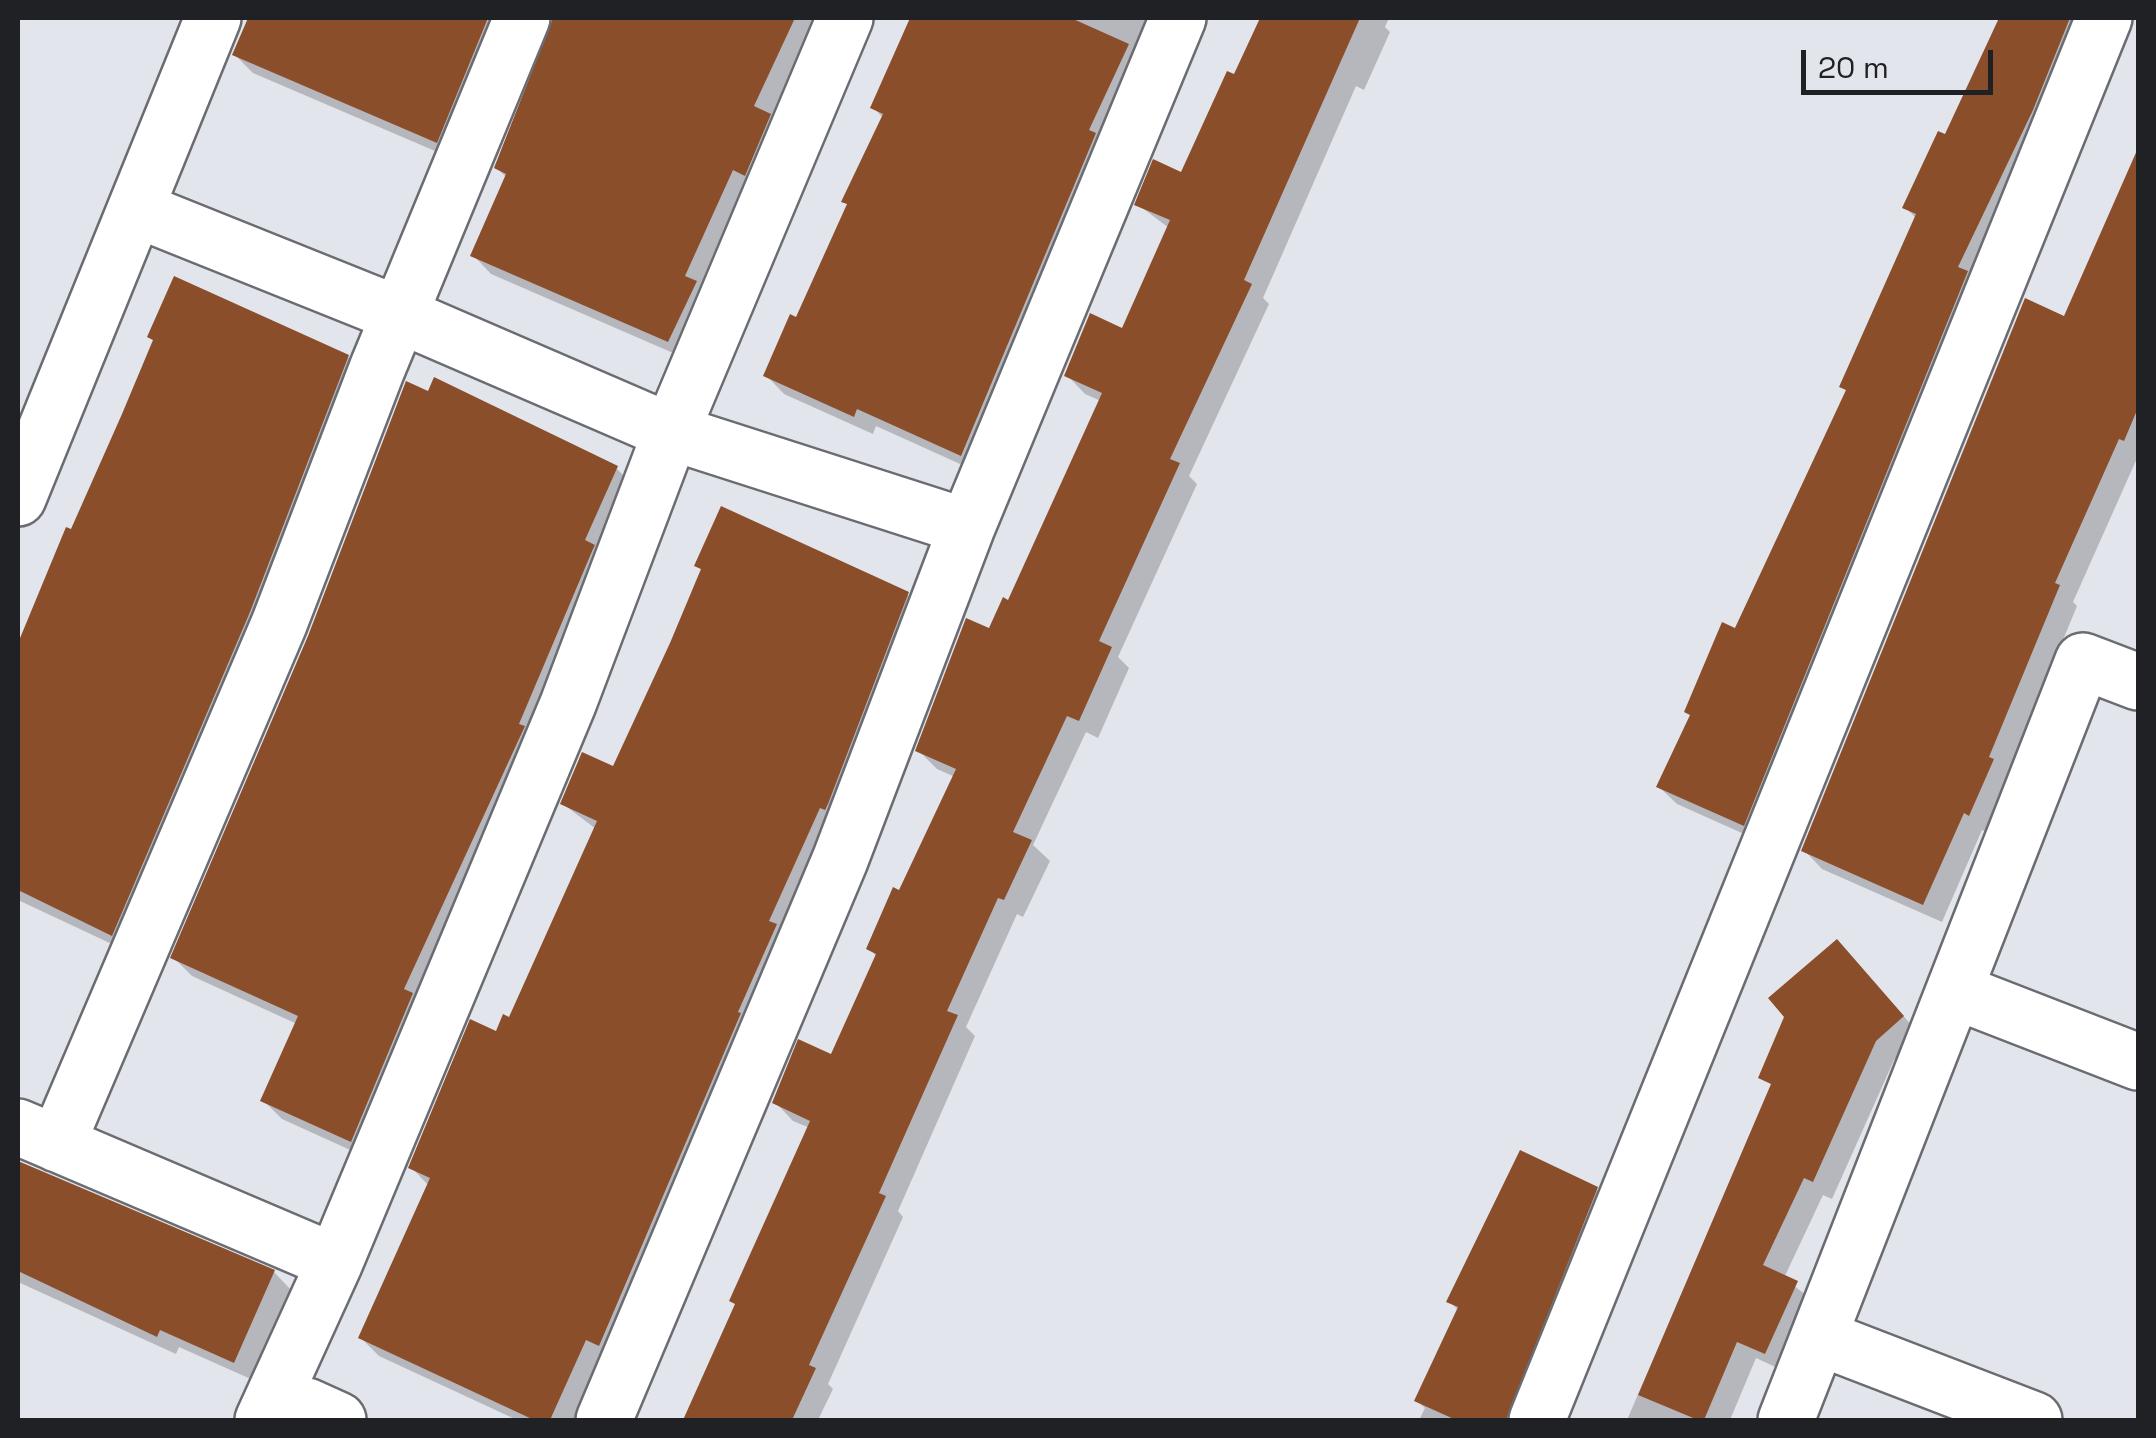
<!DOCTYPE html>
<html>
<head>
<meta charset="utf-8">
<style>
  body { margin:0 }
  #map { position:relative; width:2156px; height:1438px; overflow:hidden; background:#e3e5ed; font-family:"Space Grotesk",sans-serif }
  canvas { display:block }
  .frame { position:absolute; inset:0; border:20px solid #202124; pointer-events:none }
  .scale { position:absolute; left:1801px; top:50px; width:192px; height:45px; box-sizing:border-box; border:5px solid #202124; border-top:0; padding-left:12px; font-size:30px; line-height:35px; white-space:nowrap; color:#202124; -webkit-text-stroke:8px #e3e5ed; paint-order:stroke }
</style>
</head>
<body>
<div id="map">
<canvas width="2156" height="1438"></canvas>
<div class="frame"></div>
<div class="scale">20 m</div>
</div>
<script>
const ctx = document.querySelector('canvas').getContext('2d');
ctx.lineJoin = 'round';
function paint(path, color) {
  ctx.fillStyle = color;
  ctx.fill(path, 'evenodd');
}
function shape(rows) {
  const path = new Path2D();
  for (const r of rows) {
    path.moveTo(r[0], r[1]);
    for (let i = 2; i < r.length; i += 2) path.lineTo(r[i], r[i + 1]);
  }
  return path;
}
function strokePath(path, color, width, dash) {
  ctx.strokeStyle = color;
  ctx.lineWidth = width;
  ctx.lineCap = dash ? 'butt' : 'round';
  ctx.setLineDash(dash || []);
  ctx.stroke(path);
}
const shadow = shape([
  [250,18,517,18,456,160,253,73,235,55],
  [555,18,819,18,687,359,491,274,473,255,507,178,497,168],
  [914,18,1169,18,980,473,876,426,873,434,784,394,766,375,798,321,849,206,883,118,873,107],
  [1263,18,1389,18,1385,27,1390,32,1364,90,1356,86,1263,298,1269,304,1189,476,1197,484,1118,657,1129,668,1098,738,1086,732,1033,845,1050,861,1023,917,1017,914,966,1027,975,1036,898,1211,903,1217,828,1384,833,1389,818,1420,686,1420,810,1128,793,1121,775,1102,833,1057,877,957,869,948,900,893,955,777,937,769,918,750,1009,603,1101,401,1085,394,1067,375,1123,331,1169,228,1137,204,1183,175],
  [2002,18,2075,18,1762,842,1677,804,1659,787,1848,392,1842,386,1917,219,1905,207,1946,137],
  [2138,151,2138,456,2073,602,2077,606,2007,776,2011,780,1988,833,1982,830,1942,922,1822,869,1804,850,2065,320],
  [348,357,366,376,131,953,18,900,18,644,68,530,72,532],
  [616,468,635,487,370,1159,282,1119,263,1100,297,1024,192,976,173,957],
  [697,566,907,594,926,613,576,1420,517,1420,379,1356,361,1338,429,1186,411,1167,497,1034,510,1020,596,829,563,804,614,769,703,571],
  [1855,961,1921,1036,1894,1060,1832,1199,1823,1195,1784,1278,1815,1302,1784,1371,1756,1358,1730,1420,1627,1420,1772,1083],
  [18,1163,274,1272,292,1291,253,1380,179,1347,176,1354,18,1282],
  [1596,1189,1615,1207,1529,1420,1419,1420,1425,1408,1417,1401,1459,1311,1450,1302]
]);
const building = shape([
  [248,18,488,18,437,143,232,55],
  [553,18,795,18,754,106,771,114,745,176,733,170,685,276,697,281,668,342,470,256,506,174,494,168],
  [910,18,1071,18,1129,44,1089,130,1096,133,961,456,857,409,854,417,763,376,790,314,796,317,847,204,841,202,883,114,870,108],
  [1260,18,1360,18,1244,280,1252,284,1170,459,1180,463,1099,641,1112,647,1079,721,1067,716,1013,832,1032,840,1004,900,998,898,947,1011,958,1015,879,1193,886,1196,809,1365,816,1368,792,1420,683,1420,735,1304,729,1301,810,1121,772,1103,798,1039,831,1054,876,954,866,949,893,887,899,890,956,769,915,751,966,618,989,628,1003,597,1008,600,1102,393,1064,376,1090,313,1122,328,1170,220,1134,205,1153,159,1181,172,1227,71,1234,74],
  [1999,18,2070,18,2033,110,1958,267,1968,271,1744,826,1656,787,1690,715,1684,712,1722,622,1735,628,1846,390,1839,387,1916,214,1902,208,1938,131,1945,134],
  [2138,148,2138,408,2124,441,2119,439,2055,583,2060,585,1989,757,1994,759,1969,816,1964,813,1923,905,1801,851,2025,298,2064,316],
  [174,276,349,355,250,612,112,936,18,890,18,643,66,527,71,529,122,414,153,340,147,337],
  [434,377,618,466,585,540,595,545,593,549,519,724,525,726,404,989,413,993,351,1142,260,1101,298,1016,170,958,308,636,406,381,428,391],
  [721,506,909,592,828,804,825,810,820,808,769,921,777,924,738,1012,741,1013,599,1346,586,1340,550,1420,534,1420,358,1338,430,1178,408,1168,470,1019,496,1031,503,1014,509,1017,597,821,560,804,582,752,613,766,670,643,701,569,694,566],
  [1837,939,1904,1016,1876,1041,1813,1182,1804,1178,1763,1265,1798,1281,1765,1354,1737,1342,1704,1420,1698,1420,1638,1395,1771,1084,1758,1078,1784,1017,1768,998],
  [1520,1150,1598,1187,1506,1420,1456,1420,1414,1401,1458,1307,1446,1302],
  [18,1161,275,1270,234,1363,160,1330,157,1337,18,1271]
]);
const minor = shape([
  [138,210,400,315,671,432,967,527],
  [18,498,213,18],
  [1955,991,2138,1062],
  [18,1127,335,1262],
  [57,1144,279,624,377,369,522,18],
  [1821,1338,2034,1420],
  [307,1406,338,1420],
  [263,1420,335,1262,568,704,671,432,845,18],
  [604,1420,840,860,967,527,1178,18],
  [1537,1420,2104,18],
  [1786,1420,2083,661,2138,682]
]);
paint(shadow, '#0003');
paint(building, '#8a4e2a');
strokePath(minor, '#6a6c72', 60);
strokePath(minor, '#fff', 55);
</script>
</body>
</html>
